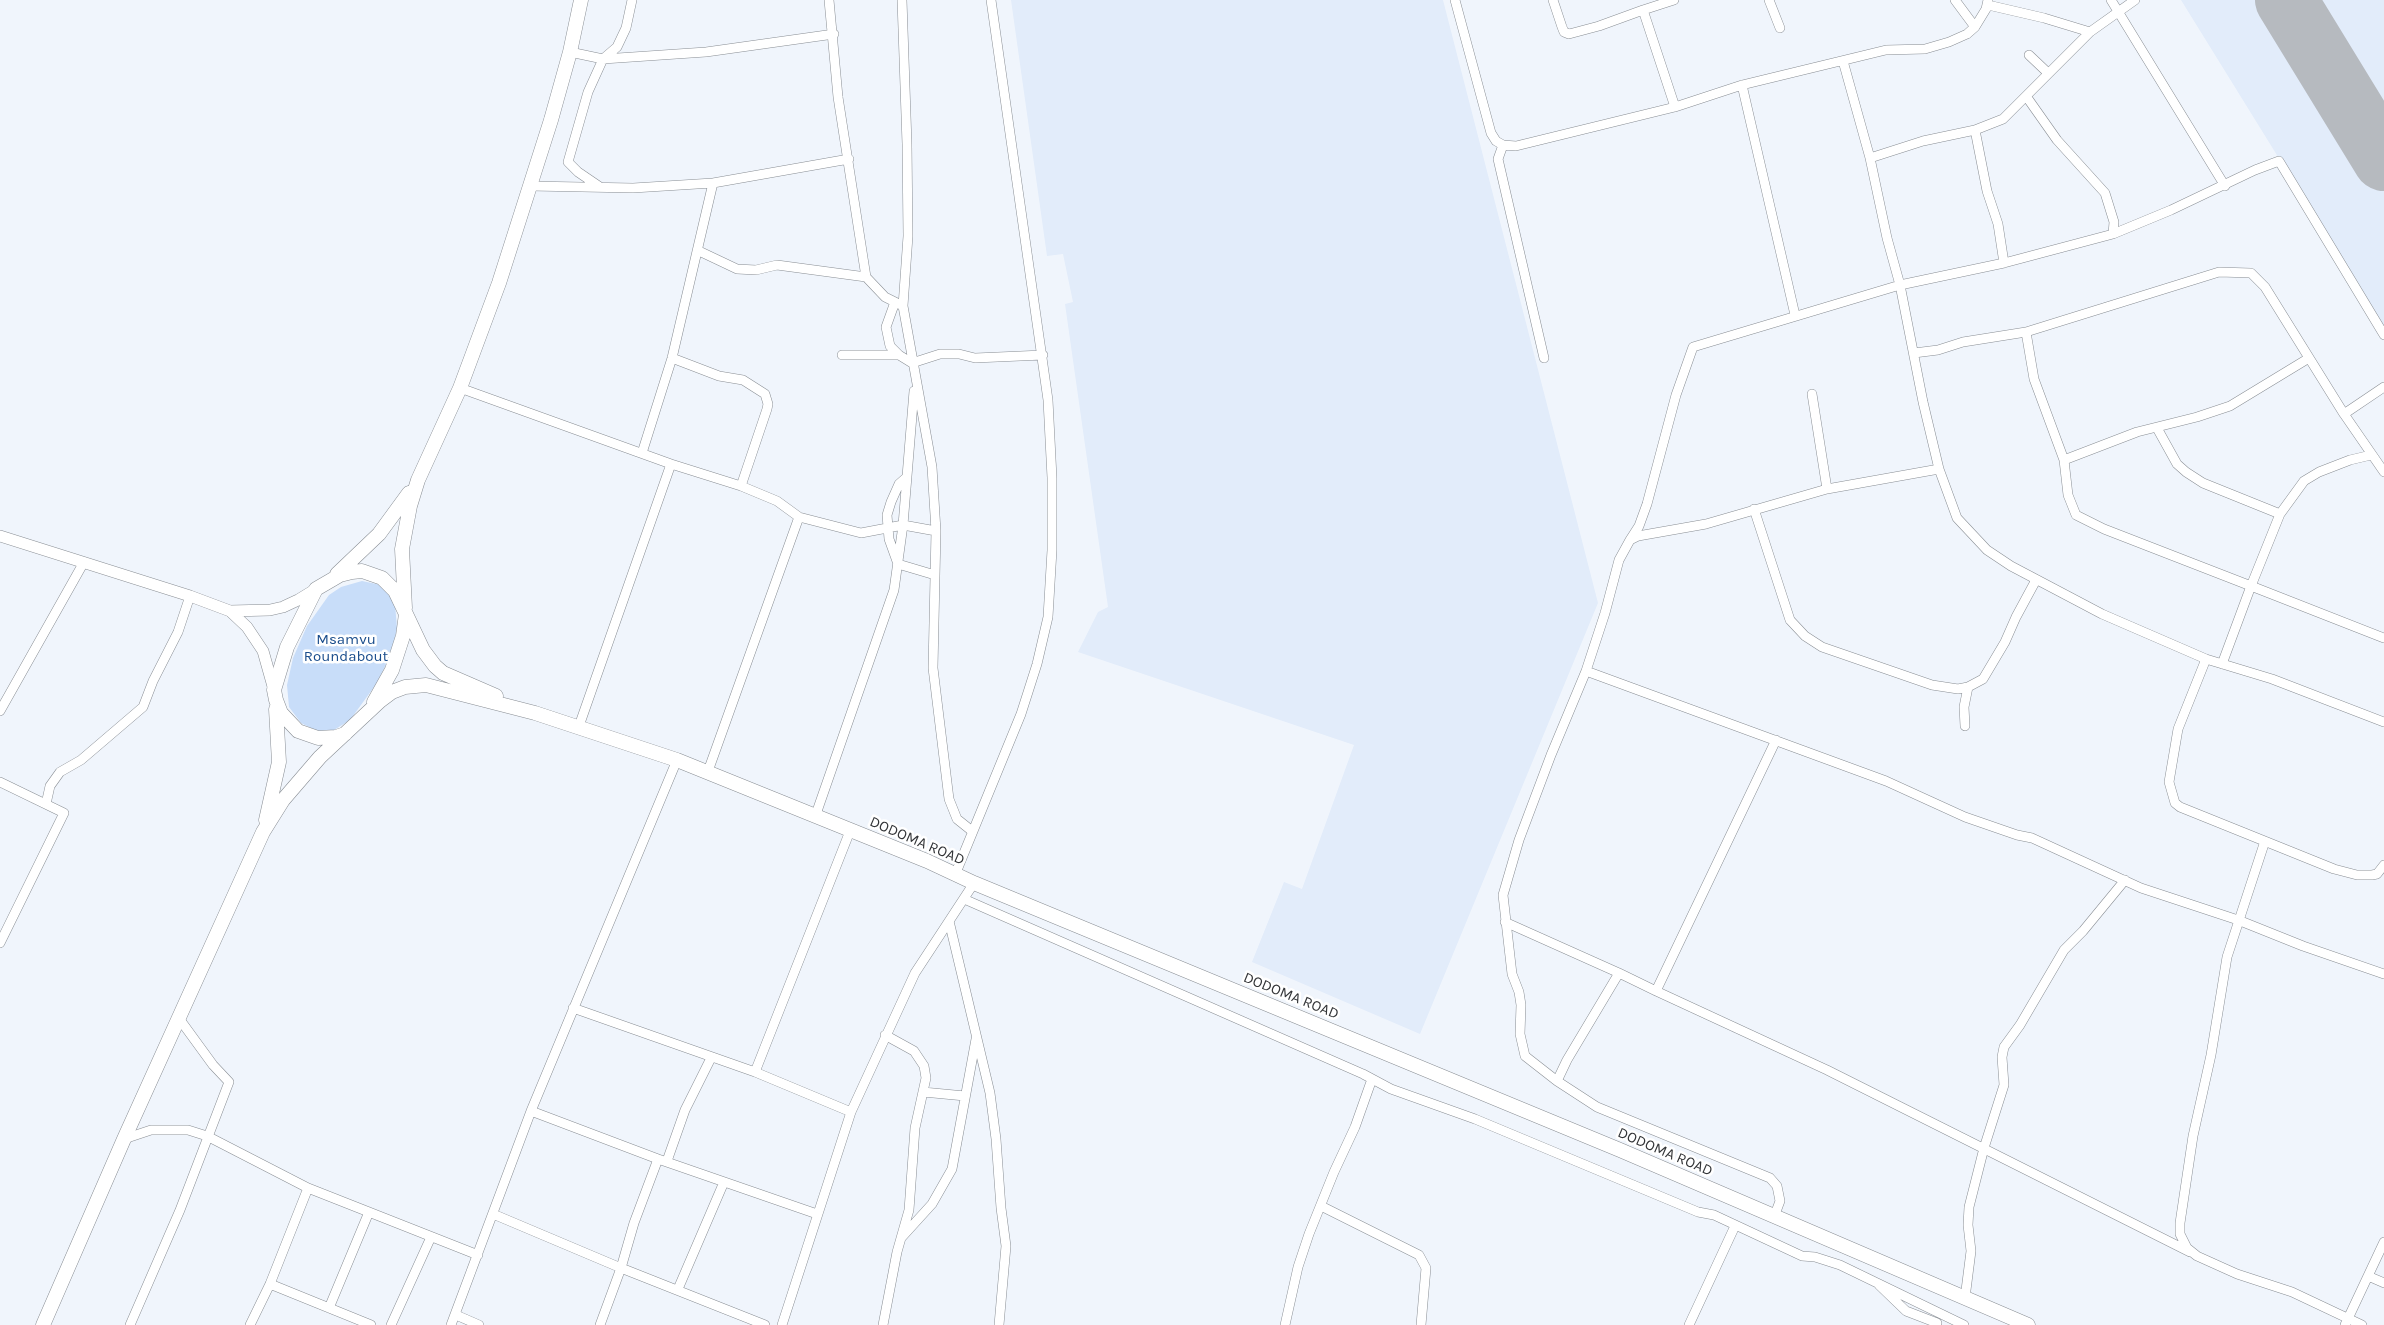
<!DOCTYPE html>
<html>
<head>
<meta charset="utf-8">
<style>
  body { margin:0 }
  canvas { display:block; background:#f0f5fc }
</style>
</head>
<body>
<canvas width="2384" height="1325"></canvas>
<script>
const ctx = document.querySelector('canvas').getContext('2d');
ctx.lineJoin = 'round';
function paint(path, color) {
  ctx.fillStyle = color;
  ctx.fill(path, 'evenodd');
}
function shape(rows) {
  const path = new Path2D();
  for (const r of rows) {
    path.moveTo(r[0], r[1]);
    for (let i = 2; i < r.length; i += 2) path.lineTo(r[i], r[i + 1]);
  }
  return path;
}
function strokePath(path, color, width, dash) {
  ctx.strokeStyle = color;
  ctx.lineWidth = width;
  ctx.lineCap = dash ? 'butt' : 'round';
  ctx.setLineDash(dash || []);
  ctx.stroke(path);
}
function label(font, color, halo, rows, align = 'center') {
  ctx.font = font + ' Karla,sans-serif';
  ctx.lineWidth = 5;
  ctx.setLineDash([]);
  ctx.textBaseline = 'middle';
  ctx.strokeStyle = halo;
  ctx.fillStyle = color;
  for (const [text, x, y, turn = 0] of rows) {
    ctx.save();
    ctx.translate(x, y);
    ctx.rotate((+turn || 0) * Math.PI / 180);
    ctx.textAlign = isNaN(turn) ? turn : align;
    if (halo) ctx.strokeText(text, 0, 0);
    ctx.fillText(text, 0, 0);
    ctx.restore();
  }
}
const built = shape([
  [1011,0,1443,0,1598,603,1420,1034,1252,962,1284,882,1302,889,1354,745,1078,652,1098,612,1108,607,1065,304,1073,302,1063,254,1047,256],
  [2181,0,2384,0,2384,326,2348,270]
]);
const green = shape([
  [362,581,381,585,389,594,395,604,397,628,392,652,377,683,350,720,334,730,319,732,301,723,289,707,287,685,293,658,307,626,329,595,341,587]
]);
const runway = shape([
  [2286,0,2384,160]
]);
const minor = shape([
  [829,0,838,97,866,277],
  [902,0,907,144,908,236,903,306,932,467,936,531,933,668,949,799,957,819,972,831],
  [1455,0,1491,133,1496,141,1503,145,1516,146,1675,107,1742,85,1886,50,1925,49,1949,42,1967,34,1975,27,1986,9,1988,0],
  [1553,0,1562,27,1564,32,1569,34,1599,26,1643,10,1675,107],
  [1769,0,1780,28],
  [1955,0,1975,27],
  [2111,0,2225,186],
  [1988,5,2044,18,2090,32],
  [1643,10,1674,0],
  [570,52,603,59,617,47,626,28,632,0],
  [2029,55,2048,73],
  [1843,61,1870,158,1887,238,1900,285,1923,402,1939,469,1957,518,1987,550,2011,566,2102,614,2206,659,2272,679,2384,722],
  [1742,85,1795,315],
  [2026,96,2090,32,2135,0],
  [1975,130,1987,191,1998,224,2004,263],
  [1503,145,1498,159,1544,358],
  [1870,158,1923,141,1975,130,2003,119,2026,96,2057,140,2105,193,2114,222,2113,234],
  [531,186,633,188,713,183,849,159],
  [600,187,578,172,568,162,588,92,603,59,706,52,834,34],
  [699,251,737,269,756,270,777,265,866,277,885,297,903,306],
  [895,302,886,327,890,346,899,355],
  [2026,332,2034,379,2064,460,2137,432,2197,417,2230,406,2309,358],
  [1914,353,1938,350,1963,342,2026,332,2219,272,2251,273,2265,287,2344,414,2384,472],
  [842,355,899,355,912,363,940,354,959,354,975,358,1043,355],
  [672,358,719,376,743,380,765,394,768,404,767,409,741,486],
  [460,388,671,464,741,486,777,501,799,517,861,533,903,525,936,531],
  [1812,394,1827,489],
  [2344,414,2384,387],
  [2157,428,2177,464,2186,472,2203,483,2280,514],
  [642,453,672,358,713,183],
  [2371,455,2350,460,2319,472,2304,481,2280,514,2251,586,2384,638],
  [2064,460,2068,495,2076,515,2104,529,2251,586,2222,664],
  [907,477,899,484,891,502,887,515,889,539,898,564,935,575],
  [1754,509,1790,620,1805,636,1822,647,1932,685,1958,689,1968,687,1983,679,2005,642,2016,617,2036,580],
  [1630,540,1639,526,1647,504,1676,395,1693,347,1900,285,2004,263,2113,234,2171,210,2255,170,2279,161,2384,335],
  [2206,659,2178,729,2169,782,2175,803,2180,807,2334,869,2357,875,2372,875,2377,874,2384,865],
  [1586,671,1605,613,1619,560,1630,540,1638,536,1706,524,1827,489,1939,469],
  [0,711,84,562],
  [579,726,671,464],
  [1965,726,1964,707,1968,687],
  [707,774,799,517],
  [0,782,64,813,0,943],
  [46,804,50,786,60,772,81,760,143,707,153,681,178,632,190,596],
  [815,817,894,590,903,525,914,391],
  [2265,841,2227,957,2211,1055,2193,1136,2180,1223,2180,1234,2187,1248,2197,1256,2237,1274,2292,1292,2362,1325],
  [955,875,1021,714,1037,664,1048,617,1052,550,1052,478,1048,400,991,0],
  [964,899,1363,1074,1391,1089,1475,1119,1698,1212,1714,1215,1802,1256,1815,1257,1840,1265,1964,1325],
  [949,921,990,1093,996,1139,1001,1208,1006,1246,999,1325],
  [1505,922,1619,973],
  [1656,991,1827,1070,2190,1252],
  [573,1008,755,1072,851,1112],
  [755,1072,850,831],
  [1557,1081,1567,1060,1619,973,1656,991,1776,740],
  [923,1092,965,1096],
  [531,1111,658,1159,817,1214],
  [124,1139,151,1130,188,1130,207,1136,308,1188,478,1255],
  [667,1161,685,1110,711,1058],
  [1321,1206,1419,1255,1426,1268,1421,1325],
  [493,1214,621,1268,765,1325],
  [1774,1217,1780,1201,1777,1186,1770,1178,1597,1107,1557,1081,1525,1056,1520,1034,1521,1005,1519,992,1512,974,1503,895,1519,840,1551,755,1586,671,1886,781,1965,817,2017,835,2032,838,2141,888,2238,920,2303,946,2384,974],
  [902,1237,932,1204,952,1169,976,1039],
  [2368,1276,2384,1283],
  [270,1284,371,1325],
  [1879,1285,1906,1311,1937,1323],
  [678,1289,724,1182],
  [1965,1298,1971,1251,1968,1225,1969,1207,1984,1148,2004,1085,2002,1057,2004,1047,2020,1025,2064,950,2083,931,2125,880],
  [329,1308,369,1212],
  [456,1315,479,1325],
  [130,1325,180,1210,229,1082,213,1065,178,1017],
  [250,1325,270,1284,308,1188],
  [391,1325,431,1237],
  [451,1325,531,1111,677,760],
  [600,1325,621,1268,634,1223,658,1159],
  [782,1325,851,1112,915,973,974,883],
  [883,1325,897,1252,909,1210,915,1128,926,1078,924,1066,914,1051,885,1035],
  [1285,1325,1298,1267,1309,1234,1334,1172,1355,1127,1372,1079],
  [1689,1325,1735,1226],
  [2345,1325,2384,1242]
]);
const secondary = shape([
  [0,536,190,596,230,611,270,610,283,607,298,600,316,589],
  [230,611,247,627,263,651,274,690]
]);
const trunk = shape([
  [337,574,379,534,409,493],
  [405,608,402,549,410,506,418,480,460,388,499,283,551,120,570,52,581,0],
  [406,614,423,650,435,666,443,673,496,696],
  [345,734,336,737,318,738,298,731,281,713,276,700,274,690,287,647,316,589,340,575,352,572,362,571,382,578,395,591,406,614,403,636,392,670,374,702],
  [266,820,279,762,276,709],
  [43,1325,124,1139,263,832,283,800,320,757,380,701,392,692,405,687,426,685,535,713,677,760,927,861,974,883,1620,1150,2028,1325]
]);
const parkNames = [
  ["Msamvu",346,640],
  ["Roundabout",346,657]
];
const streetNames = [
  ["DODOMA ROAD",917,841,23],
  ["DODOMA ROAD",1291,996,22],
  ["DODOMA ROAD",1665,1152,23]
];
paint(built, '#e2ecfa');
paint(green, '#c8ddf9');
strokePath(runway, '#b6babf', 62);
strokePath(minor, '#898e94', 10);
strokePath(secondary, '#898e94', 12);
strokePath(trunk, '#898e94', 15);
strokePath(minor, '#fff', 9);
strokePath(secondary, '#fff', 11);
strokePath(trunk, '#fff', 14);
label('15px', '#1a4d8c', '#fff', parkNames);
label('15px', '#323437', '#fff', streetNames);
</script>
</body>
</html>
